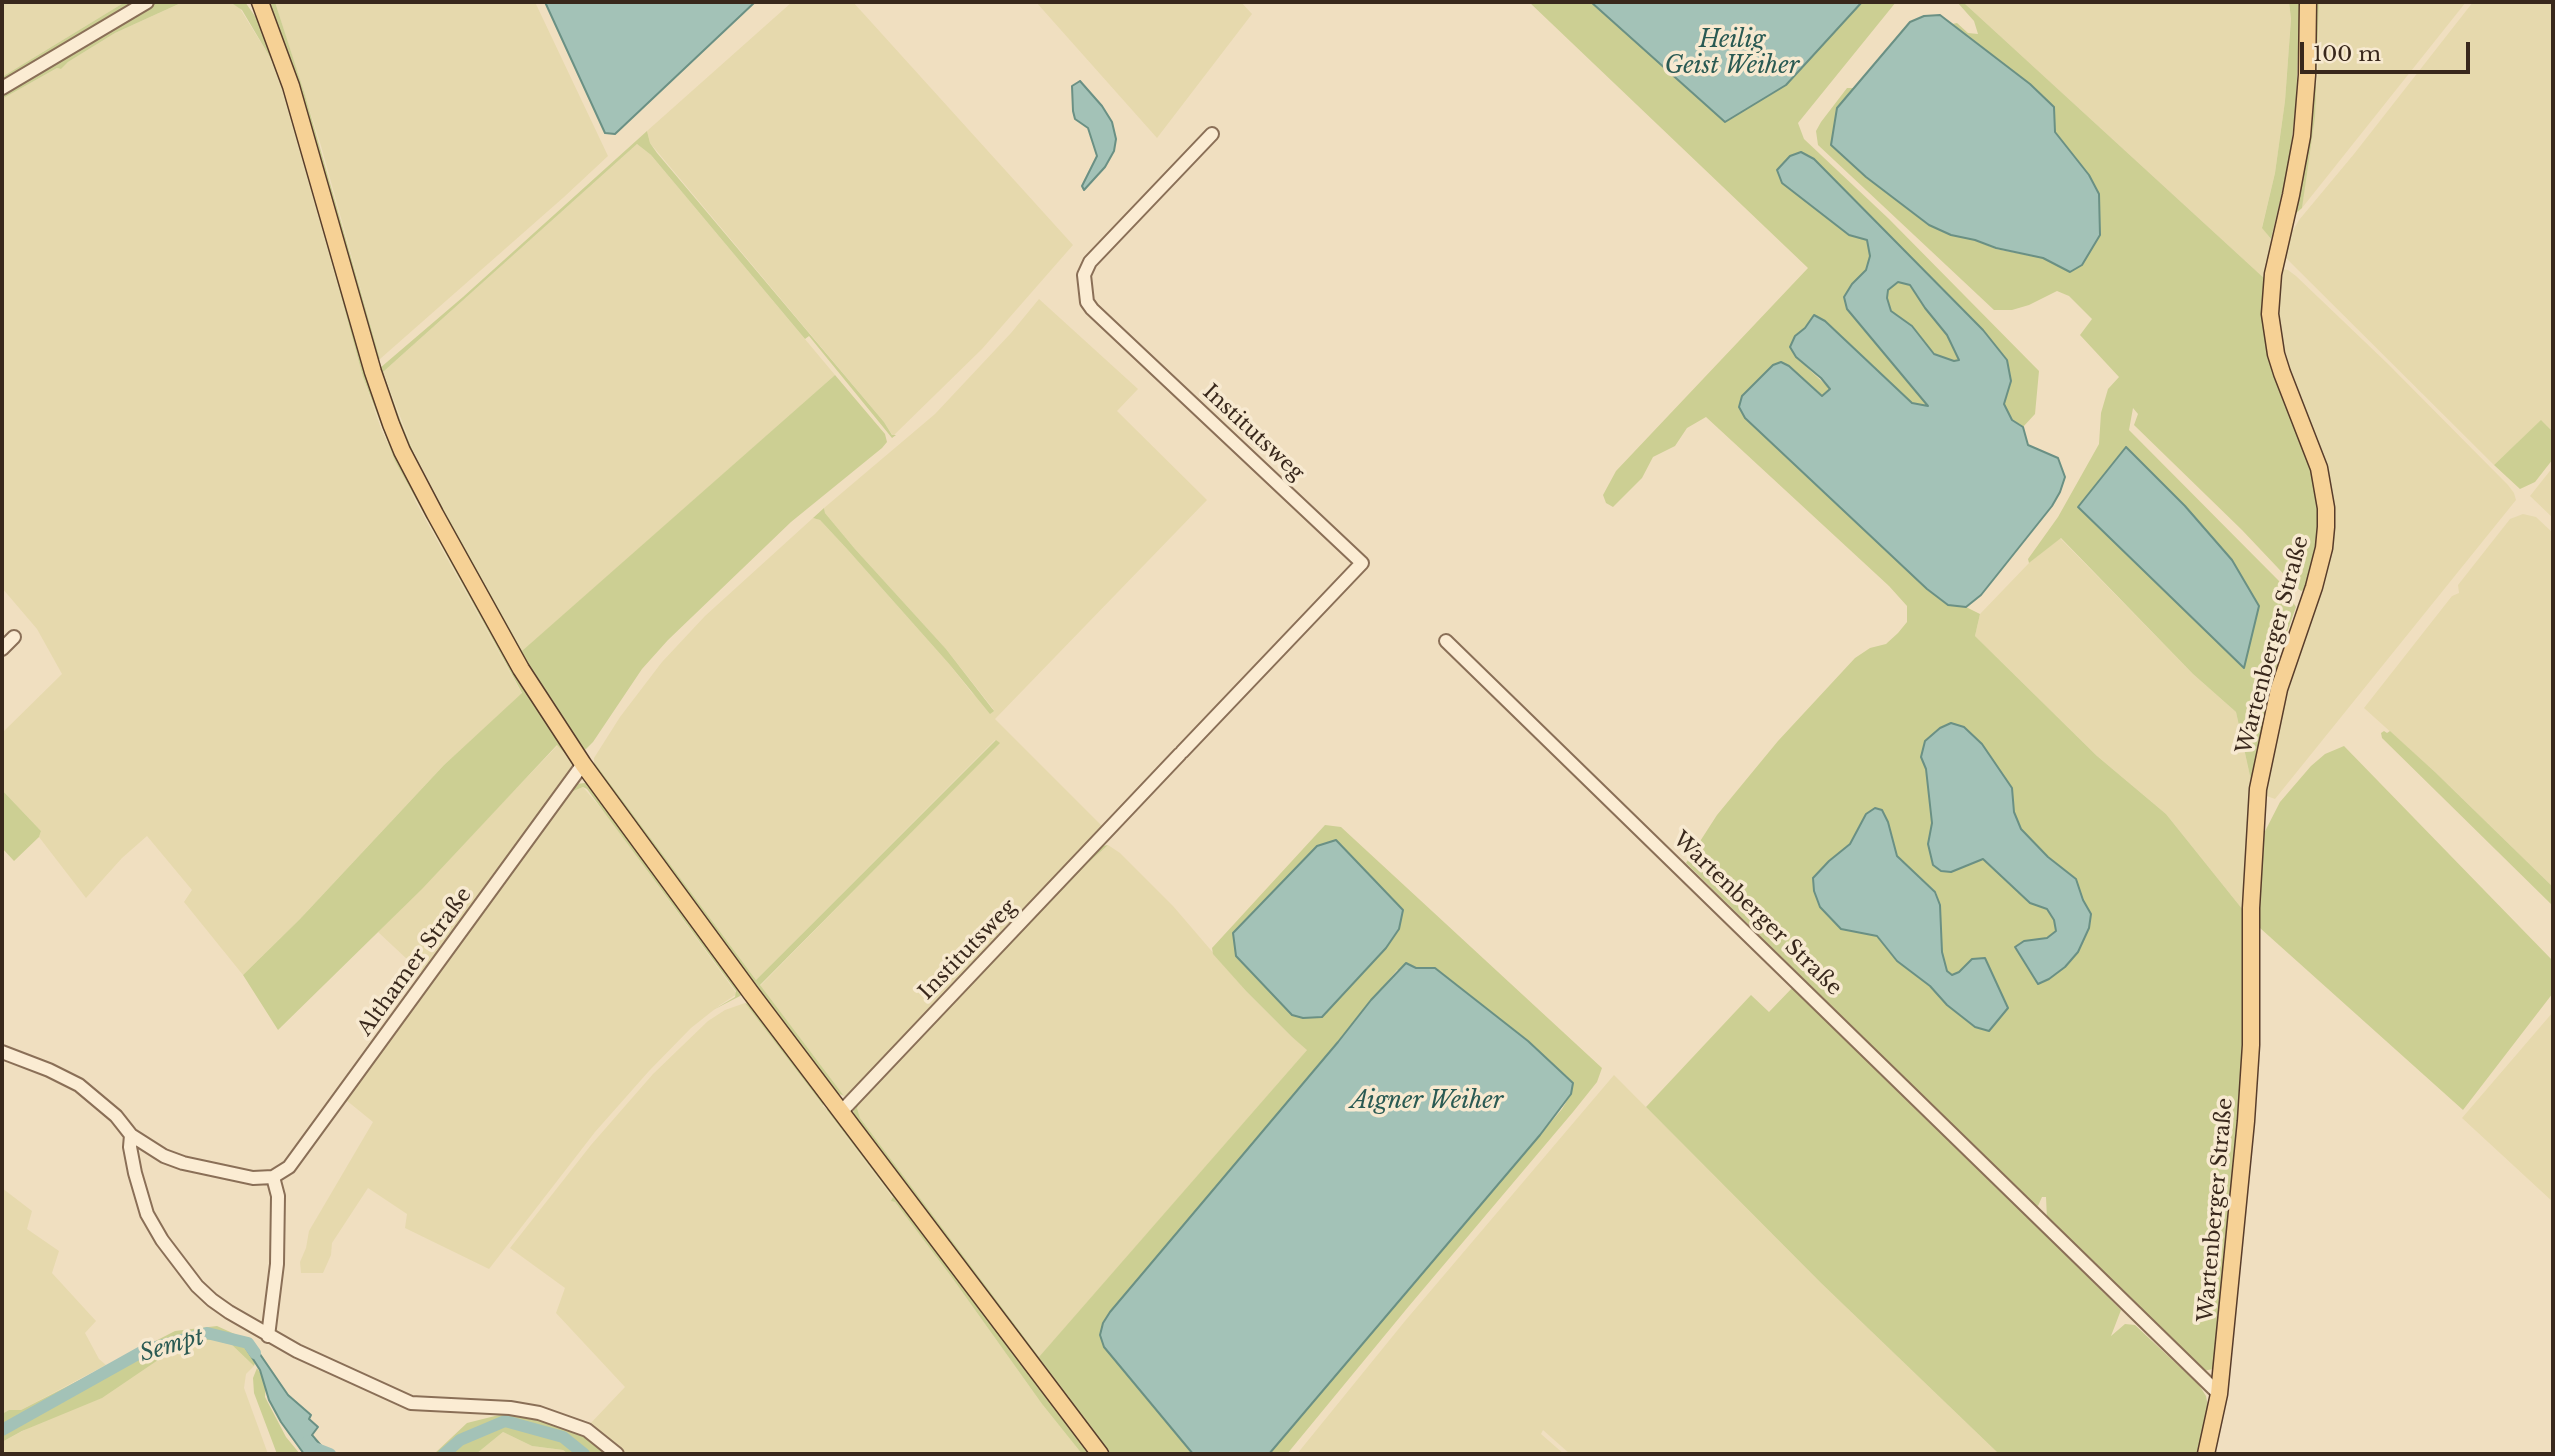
<!DOCTYPE html>
<html>
<head>
<meta charset="utf-8">
<style>
  body { margin:0 }
  #map { position:relative; width:2555px; height:1456px; overflow:hidden; background:#f0dfc0; font-family:"Libre Baskerville",serif }
  canvas { display:block }
  .frame { position:absolute; inset:0; border:4px solid #39281c; pointer-events:none }
  .scale { position:absolute; left:2300px; top:42px; width:170px; height:32px; box-sizing:border-box; border:4px solid #39281c; border-top:0; padding-left:9px; font-size:21px; line-height:24px; white-space:nowrap; color:#39281c; -webkit-text-stroke:5px #f7e9d0; paint-order:stroke }
</style>
</head>
<body>
<div id="map">
<canvas width="2555" height="1456"></canvas>
<div class="frame"></div>
<div class="scale">100 m</div>
</div>
<script>
const ctx = document.querySelector('canvas').getContext('2d');
ctx.lineJoin = 'round';
function paint(path, color) {
  ctx.fillStyle = color;
  ctx.fill(path, 'evenodd');
}
function shape(rows) {
  const path = new Path2D();
  for (const r of rows) {
    path.moveTo(r[0], r[1]);
    for (let i = 2; i < r.length; i += 2) path.lineTo(r[i], r[i + 1]);
  }
  return path;
}
function strokePath(path, color, width, dash) {
  ctx.strokeStyle = color;
  ctx.lineWidth = width;
  ctx.lineCap = dash ? 'butt' : 'round';
  ctx.setLineDash(dash || []);
  ctx.stroke(path);
}
function label(font, color, halo, rows, align = 'center') {
  ctx.font = font + ' "Libre Baskerville",serif';
  ctx.lineWidth = 7;
  ctx.setLineDash([]);
  ctx.textBaseline = 'middle';
  ctx.strokeStyle = halo;
  ctx.fillStyle = color;
  for (const [text, x, y, turn = 0] of rows) {
    ctx.save();
    ctx.translate(x, y);
    ctx.rotate((+turn || 0) * Math.PI / 180);
    ctx.textAlign = isNaN(turn) ? turn : align;
    if (halo) ctx.strokeText(text, 0, 0);
    ctx.fillText(text, 0, 0);
    ctx.restore();
  }
}
const farmland = shape([
  [2,2,125,2,2,77],
  [183,2,230,2,239,7,271,59,289,105,363,377,382,431,416,502,522,694,444,765,300,919,243,975,184,902,192,890,147,836,122,858,86,898,39,837,41,831,2,790,2,733,62,674,37,629,2,588,2,99,57,68,61,69,68,62,115,33],
  [275,2,535,2,608,156,564,197,380,359,321,146],
  [792,2,853,2,1073,245,982,349,893,436,884,422,650,143,647,131],
  [1036,2,1241,2,1252,14,1157,138],
  [1963,2,2289,2,2291,19,2285,101,2275,173,2262,227,2272,241,2265,279],
  [2319,2,2466,2,2302,208,2318,72],
  [2473,2,2553,2,2553,432,2541,421,2494,465,2285,257,2292,232,2299,220,2354,154],
  [637,144,651,155,835,375,522,652,418,463,383,372],
  [2280,269,2288,270,2296,276,2387,363,2508,485,2514,493,2516,500,2275,799,2264,795,2271,750,2290,675,2319,593,2286,367,2279,338,2276,313],
  [1039,299,1138,389,1117,411,1207,500,995,719,1103,827,847,1097,844,1096,760,986,999,743,995,740,756,980,594,762,594,758,620,717,662,662,705,616,813,518,820,520,847,549,950,665,972,693,994,710,946,649,855,549,825,513,824,508,935,414,1011,333],
  [2553,467,2553,518,2530,496],
  [2523,514,2536,517,2553,533,2553,887,2435,772,2364,708,2452,596,2459,593,2458,585,2510,519],
  [2060,538,2193,674,2236,712,2252,785,2243,910,2166,814,2097,756,1975,636,1980,614,2029,563],
  [558,745,569,759,573,762,573,769,519,840,424,975,378,932],
  [583,787,605,813,737,994,720,1005,691,1028,649,1071,595,1132,489,1269,405,1228,407,1214,368,1188,332,1243,331,1255,323,1273,301,1273,300,1262,306,1248,309,1231,373,1122,346,1100,548,821,571,792],
  [1108,845,1120,853,1173,906,1246,991,1292,1037,1308,1049,1039,1358,860,1118,857,1108,859,1104,904,1055,1088,863],
  [745,1003,893,1198,892,1201,895,1202,953,1279,1042,1404,1082,1454,625,1454,611,1440,589,1425,625,1387,556,1313,565,1288,510,1248,591,1145,653,1074,708,1021,725,1010],
  [2553,1012,2553,1202,2462,1118],
  [1614,1075,1821,1283,1999,1454,1570,1454,1543,1430,1541,1434,1564,1454,1297,1454,1405,1321],
  [2,1188,32,1211,27,1229,59,1251,52,1273,96,1321,85,1333,99,1359,106,1365,21,1410,9,1410,2,1414],
  [197,1340,214,1340,231,1344,254,1366,246,1374,244,1388,268,1454,2,1454,2,1442,181,1346],
  [503,1432,532,1446,563,1450,568,1454,476,1454]
]);
const green = shape([
  [125,2,134,2,2,81,2,77],
  [158,2,183,2,115,33,68,62,61,69,57,68,2,99,2,95],
  [230,2,245,2,257,19,275,55,371,385,573,762,557,745,422,889,278,1030,243,975,300,919,444,765,522,693,395,461,363,377,289,105,271,59,242,10],
  [268,2,275,2,305,95,380,359,377,359],
  [1529,2,1591,2,1725,122,1786,85,1862,2,1896,2,1798,123,1804,139,1889,219,2039,371,2035,414,2023,427,2012,420,2004,404,2011,381,2007,360,1982,330,1814,159,1801,152,1849,235,1867,240,1871,256,1866,270,1852,284,1929,407,1912,403,1825,321,1805,328,1795,336,1796,357,1830,389,1823,396,1789,366,1739,407,1745,418,1927,589,1948,605,1966,607,1980,614,1975,636,2097,756,2166,814,2243,910,2244,1072,2215,1366,2213,1369,2203,1371,2047,1219,2046,1197,2042,1197,2038,1206,2034,1205,1686,863,1717,815,1778,741,1855,658,1870,648,1886,644,1898,633,1907,622,1907,606,1889,586,1706,417,1687,428,1675,446,1653,457,1642,478,1613,507,1606,503,1603,495,1616,471,1808,268],
  [1926,769,2012,788,2014,812,2021,829,2048,857,2076,879,2083,900,2091,913,2038,984,2024,941,2047,938,2056,931,2054,920,2047,909,2030,903,1983,859,1951,872,1933,865,1928,844,1932,823],
  [1860,824,1892,835,1897,856,1936,892,1940,905,1942,952,1947,971,1952,976,1959,972,1972,959,1975,1027,1947,1005,1930,986,1897,961,1877,936,1841,929,1840,852,1850,844],
  [1957,2,1963,2,2265,279,2264,334,2270,360,2315,476,2320,515,2319,538,2306,589,2301,591,2295,586,2242,530,2134,425,2138,414,2133,408,2129,430,2279,581,2296,607,2281,649,2252,785,2236,712,2193,674,2061,538,2029,563,2028,559,2058,517,2099,444,2101,413,2108,389,2119,377,2080,335,2092,319,2069,296,2057,291,2029,305,2012,310,1994,310,1818,145,1816,131,1821,122,1847,88,1854,88,1837,108,1831,145,1866,177,1929,225,1951,235,1975,240,1996,249,2043,258,2070,272,2069,151,2055,132,2054,121,1987,53,1952,24,1957,23,1968,33,1978,34,1974,21],
  [2126,448,2185,506,2232,560,2259,606,2244,667,2079,508],
  [2289,2,2300,2,2296,104,2289,163,2271,239,2262,228,2275,173,2285,101,2291,19],
  [2315,2,2319,2,2315,117,2302,208,2294,215],
  [647,131,650,143,657,153,884,422,892,435,896,435,892,438,809,336,805,339,651,155,637,144,383,372,401,422,418,463,522,651,835,375,885,434,887,442,882,448,791,522,668,640,642,669,593,742,585,750,582,749,526,668,405,442,380,368,463,297],
  [1898,282,1910,285,1925,308,1947,335,1959,360,1954,361,1934,354,1912,326,1891,311,1887,298,1888,290],
  [2541,420,2553,432,2553,459,2535,482,2520,489,2494,465],
  [824,508,825,513,855,549,946,649,994,711,990,714,950,665,847,549,820,520,813,518],
  [2384,731,2387,733,2390,731,2435,772,2553,887,2553,906,2382,738,2381,733],
  [996,740,1000,743,760,985,844,1096,833,1091,595,769,594,762,756,980],
  [2344,746,2553,961,2553,993,2463,1110,2260,928,2259,843,2280,802,2311,766,2325,754],
  [585,783,593,787,742,994,740,996,713,1010,735,997,736,991,587,789,583,787,571,792,548,821,576,784],
  [2,790,41,831,39,837,14,861,2,848],
  [1325,825,1341,827,1602,1068,1597,1082,1573,1112,1409,1306,1287,1454,1269,1454,1562,1109,1571,1094,1573,1082,1528,1041,1435,968,1397,970,1165,1250,1110,1312,1103,1323,1104,1347,1193,1454,1107,1454,854,1118,853,1109,1088,859,1103,846,1108,845,1088,863,950,1008,859,1104,857,1108,860,1118,1039,1357,1307,1050,1292,1037,1246,991,1213,954,1212,948],
  [1794,986,2121,1310,2111,1336,2125,1324,2135,1325,2199,1385,2206,1396,2209,1412,2200,1454,1999,1454,1821,1283,1646,1107,1751,995,1769,1012],
  [745,1003,752,1005,826,1102,823,1105,826,1110,831,1107,1092,1454,1082,1454,1042,1404,953,1279,895,1202,891,1201,893,1197],
  [217,1326,248,1340,244,1345,255,1363,254,1366,231,1344,214,1340,197,1340,181,1346,158,1360,102,1398,22,1431,2,1442,2,1414,9,1410,21,1410,175,1331],
  [257,1368,266,1381,265,1397,286,1437,300,1454,277,1454,254,1393,253,1378],
  [503,1414,561,1425,598,1444,611,1454,568,1454,563,1450,532,1446,503,1432,476,1454,434,1454,467,1423]
]);
const water = shape([
  [545,2,755,2,615,134,605,133,545,2],
  [1591,2,1862,2,1786,85,1725,122,1591,2],
  [1940,15,2030,84,2054,107,2055,132,2089,175,2099,194,2100,235,2082,265,2070,272,2043,258,1996,248,1975,240,1951,235,1929,225,1866,177,1831,145,1837,108,1910,22,1924,16,1940,15],
  [1080,81,1102,106,1112,122,1116,139,1114,151,1105,167,1084,190,1082,186,1097,156,1088,128,1075,119,1073,111,1072,86,1080,81],
  [1801,152,1814,159,1983,330,2007,360,2011,381,2004,404,2012,420,2023,427,2028,445,2058,458,2065,477,2060,492,2052,506,1981,595,1966,607,1948,605,1927,589,1745,418,1739,407,1742,396,1773,365,1781,362,1789,366,1822,396,1830,389,1821,378,1796,357,1790,347,1795,336,1805,328,1814,315,1825,321,1912,403,1928,406,1847,309,1844,297,1852,284,1866,270,1870,256,1867,240,1849,235,1782,183,1777,170,1790,156,1801,152],
  [1898,282,1910,285,1925,308,1947,335,1959,360,1954,361,1934,354,1912,326,1891,311,1887,298,1888,290,1898,282],
  [2126,447,2185,506,2232,560,2259,606,2244,668,2078,507,2126,447],
  [1951,723,1964,727,1982,744,2012,788,2014,812,2021,829,2048,857,2076,879,2083,900,2091,914,2089,928,2078,952,2065,967,2049,979,2038,984,2015,947,2024,941,2047,938,2056,931,2054,920,2047,909,2030,903,1983,859,1951,872,1941,871,1933,865,1928,844,1932,823,1926,769,1921,757,1925,741,1940,728,1951,723],
  [1875,808,1882,810,1888,822,1897,856,1935,892,1940,905,1942,952,1947,971,1952,975,1959,972,1972,959,1985,958,2008,1008,1989,1031,1975,1027,1947,1005,1930,986,1897,961,1877,936,1841,929,1820,907,1814,891,1813,878,1829,861,1850,844,1866,814,1875,808],
  [1336,840,1403,910,1399,929,1386,948,1322,1017,1303,1018,1292,1015,1236,956,1233,933,1317,846,1336,840],
  [1406,963,1416,968,1435,968,1528,1041,1573,1083,1571,1094,1540,1135,1269,1454,1193,1454,1104,1347,1100,1335,1103,1323,1110,1312,1338,1042,1371,1000,1406,963],
  [248,1340,253,1344,288,1395,311,1415,309,1419,318,1427,312,1435,324,1449,319,1448,319,1452,322,1454,304,1454,281,1422,269,1400,260,1370,244,1345,248,1340]
]);
const canal = shape([
  [2,1430,145,1350,207,1333,248,1343,255,1353],
  [308,1441,312,1447,330,1454],
  [444,1454,460,1440,505,1421,563,1437,584,1454]
]);
const minor = shape([
  [2,88,147,2],
  [1446,641,2219,1394],
  [2,649,14,637],
  [1182,752,1362,563,1092,309,1087,302,1084,275,1090,262,1212,134],
  [2,1052,49,1070,79,1085,116,1116,131,1135,164,1156,183,1163,253,1178,273,1177,289,1167,583,764],
  [841,1112,1180,754],
  [131,1135,130,1147,135,1173,147,1214,162,1240,197,1286,212,1300,229,1312,297,1351,411,1403,510,1408,539,1413,587,1430,617,1454],
  [268,1336,277,1264,278,1196,273,1177]
]);
const major = shape([
  [260,2,291,86,373,372,391,424,402,451,435,514,521,669,583,764,751,993,1100,1454],
  [2206,1454,2219,1394,2246,1121,2251,1045,2251,908,2258,789,2279,689,2314,587,2324,548,2326,527,2326,508,2319,468,2282,373,2276,354,2270,314,2273,274,2291,195,2302,136,2307,75,2308,2]
]);
const streetNames = [
  ["Institutsweg",1253,433,43],
  ["Wartenberger Straße",2273,645,-75],
  ["Wartenberger Straße",1757,914,44],
  ["Institutsweg",968,950,-46],
  ["Althamer Straße",415,962,-54],
  ["Wartenberger Straße",2216,1210,-85]
];
const waterNames = [
  ["Heilig",1732,41],
  ["Geist Weiher",1732,67],
  ["Aigner Weiher",1427,1102],
  ["Sempt",172,1346,-16]
];
paint(farmland, '#e6d9ad');
paint(green, '#cccf93');
paint(water, '#a3c2b7');
strokePath(water, '#6a9084', 2);
strokePath(canal, '#a3c2b7', 12);
strokePath(minor, '#8a6f57', 16);
strokePath(major, '#583d2b', 19);
strokePath(minor, '#fbecd3', 12);
strokePath(major, '#f6d195', 16);
label('21px', '#39281c', '#f7e9d0', streetNames);
label('italic 23px', '#2a5a53', '#f7e9d0', waterNames);
</script>
</body>
</html>
